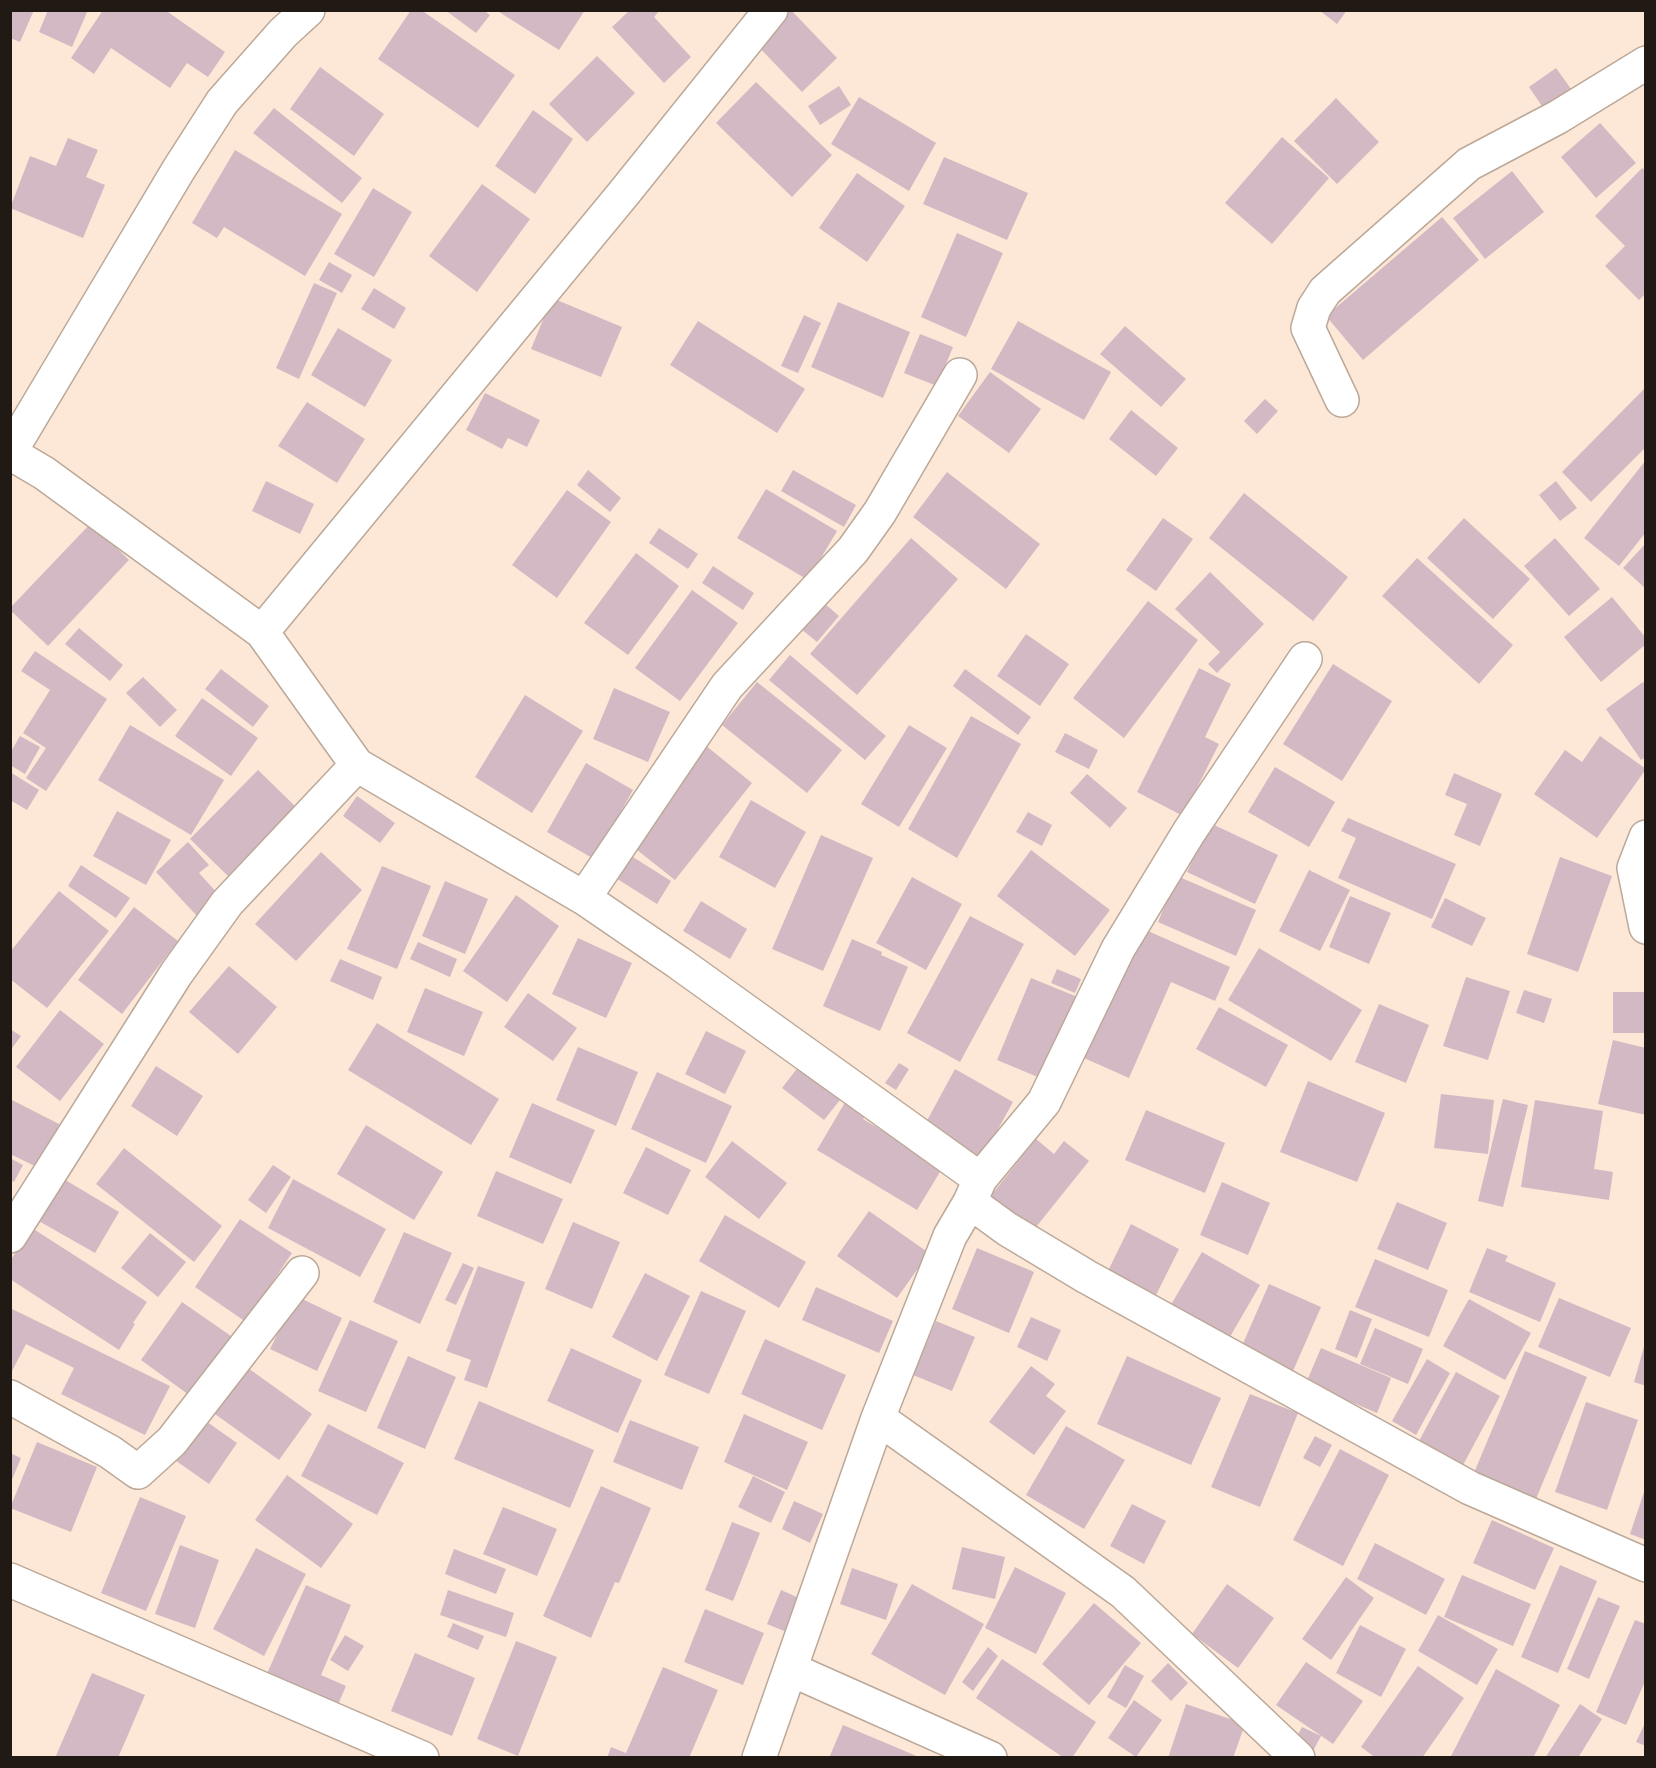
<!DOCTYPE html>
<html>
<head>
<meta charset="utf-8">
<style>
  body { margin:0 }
  #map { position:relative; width:1656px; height:1768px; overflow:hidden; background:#fde8d7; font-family:Merriweather,serif }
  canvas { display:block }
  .frame { position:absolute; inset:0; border:12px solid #211913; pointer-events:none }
</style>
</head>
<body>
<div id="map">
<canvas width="1656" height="1768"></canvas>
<div class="frame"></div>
</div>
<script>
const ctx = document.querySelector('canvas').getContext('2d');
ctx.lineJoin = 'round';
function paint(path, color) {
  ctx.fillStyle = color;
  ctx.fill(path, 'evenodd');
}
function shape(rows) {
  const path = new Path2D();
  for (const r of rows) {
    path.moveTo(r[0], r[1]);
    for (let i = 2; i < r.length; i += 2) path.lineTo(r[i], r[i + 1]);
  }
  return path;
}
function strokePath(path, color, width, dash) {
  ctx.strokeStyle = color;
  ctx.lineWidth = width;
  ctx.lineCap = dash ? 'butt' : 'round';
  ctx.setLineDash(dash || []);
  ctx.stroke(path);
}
const building = shape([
  [10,10,34,10,20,42,10,38],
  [48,10,88,10,72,47,39,32],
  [103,10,165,10,225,52,208,77,187,63,170,88,111,48,94,74,71,58],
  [411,10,421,10,515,75,478,128,378,59],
  [445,10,483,10,490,15,476,33],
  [496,10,585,10,559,50],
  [630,10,660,10,654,17,691,57,664,83,612,27],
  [784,10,791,10,837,58,802,92,753,41],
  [1319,10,1347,10,1337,24],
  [597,56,635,93,587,142,549,104],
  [320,67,384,114,354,156,290,109],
  [1556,68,1574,93,1546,112,1529,87],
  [756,82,832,155,792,197,716,123],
  [839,86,851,105,820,125,808,106],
  [859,97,936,143,909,191,831,144],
  [1336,98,1379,142,1337,184,1294,141],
  [274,108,362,178,342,203,253,133],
  [533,110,573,139,535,194,495,166],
  [1600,123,1636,163,1596,198,1561,157],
  [1282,137,1329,178,1272,244,1225,203],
  [68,138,98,150,86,177,105,185,83,238,10,208,30,156,56,166],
  [235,150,342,214,305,276,224,227,217,238,192,223],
  [944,157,1028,193,1007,240,923,204],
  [1642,168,1646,171,1646,293,1639,300,1605,266,1625,246,1595,216],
  [1512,171,1544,212,1485,259,1453,218],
  [857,173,905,206,867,262,819,228],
  [482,184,530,219,477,292,429,256],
  [373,188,412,212,374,277,334,254],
  [1442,217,1479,260,1363,360,1326,316],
  [957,233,1003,253,966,337,921,317],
  [329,262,352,275,342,293,319,280],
  [314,283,337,293,299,379,276,368],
  [374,288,406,308,394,329,361,309],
  [552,298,622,327,601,377,531,349],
  [838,302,910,332,883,398,811,367],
  [804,315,821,323,798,373,781,366],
  [698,321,805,389,777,433,670,365],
  [1018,321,1111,372,1084,420,991,369],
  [1125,326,1186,379,1161,407,1100,354],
  [338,328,392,360,365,407,311,375],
  [920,334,953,347,937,386,904,373],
  [990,372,1041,409,1009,453,958,416],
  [1646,387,1646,447,1591,502,1562,472],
  [485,393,540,420,527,447,508,438,502,449,466,430],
  [1265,399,1278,411,1257,434,1244,421],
  [307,402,365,439,337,483,278,446],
  [1131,410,1178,448,1156,476,1109,439],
  [1646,460,1646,532,1619,566,1584,538],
  [588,470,621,498,610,512,577,485],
  [793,470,856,505,844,527,781,491],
  [947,472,1040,544,1006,589,913,517],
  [266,481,314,504,300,534,252,511],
  [1556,481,1577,508,1560,521,1539,495],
  [766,489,837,531,808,580,737,538],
  [567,490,611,522,557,598,512,565],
  [1244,493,1348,577,1313,621,1209,538],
  [1163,518,1193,539,1156,591,1126,570],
  [1464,518,1530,579,1493,619,1427,558],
  [91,523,129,560,48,646,10,610,10,608],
  [659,528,698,554,688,569,649,543],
  [911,538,958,579,857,695,810,654],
  [1555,538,1600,589,1569,616,1524,566],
  [1646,543,1646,589,1623,568],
  [636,553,679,586,628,655,584,623],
  [1417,558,1513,645,1479,684,1382,596],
  [713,566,754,593,743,610,702,583],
  [1210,572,1264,624,1217,673,1208,664,1220,652,1175,609],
  [692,590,738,623,680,701,635,668],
  [1612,597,1646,638,1646,644,1601,682,1564,637],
  [1148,601,1198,640,1124,738,1073,698],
  [823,602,839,616,817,642,801,629],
  [79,628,123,665,110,681,65,644],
  [1026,634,1069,664,1040,706,997,676],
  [35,651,107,699,46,791,26,778,46,748,23,733,50,690,21,671],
  [790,655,886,736,865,760,769,680],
  [1333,664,1392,701,1342,781,1283,744],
  [1199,668,1231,684,1205,737,1219,744,1183,816,1137,792],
  [221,669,269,706,253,727,205,689],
  [965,669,1031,717,1018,735,953,686],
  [143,677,177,710,160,727,126,693],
  [757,682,842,750,807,793,722,725],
  [1643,682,1646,686,1646,757,1641,760,1606,709],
  [614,688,670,712,648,762,593,739],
  [525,695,583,731,532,813,475,777],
  [202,698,258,738,231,776,175,736],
  [971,716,1021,744,957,858,908,829],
  [130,725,224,780,191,835,98,780],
  [909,725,947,748,899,827,861,804],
  [1065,733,1098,750,1089,769,1055,752],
  [20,736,40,747,25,774,10,765,10,753],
  [1600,736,1646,769,1597,838,1534,794,1565,750,1582,762],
  [705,745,752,783,675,880,627,842],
  [586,763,633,790,594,859,547,832],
  [1275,767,1335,802,1309,847,1248,812],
  [258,770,295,806,228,876,190,839],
  [10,772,39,790,27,810,10,800],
  [1454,773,1502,794,1480,846,1454,835,1467,804,1445,795],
  [1087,774,1127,808,1110,828,1070,793],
  [357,796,395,823,380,843,343,816],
  [751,800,806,832,775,888,719,857],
  [117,811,171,840,146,885,93,856],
  [1028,812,1052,825,1042,846,1016,832],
  [1348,818,1456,864,1432,919,1338,878,1356,838,1341,831],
  [1210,823,1278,855,1255,904,1187,872],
  [821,835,873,858,823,971,772,949],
  [188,842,209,865,199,873,220,896,198,917,156,872],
  [1031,850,1110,910,1075,956,997,896],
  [321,852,362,890,296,961,255,924],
  [625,852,671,881,657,904,611,875],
  [1560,857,1612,876,1578,972,1527,954],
  [81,865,130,898,116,918,68,886],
  [382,866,431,886,397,969,347,949],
  [1309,870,1350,890,1320,951,1279,931],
  [1177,876,1256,910,1236,956,1158,922],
  [912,877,962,904,926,970,876,943],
  [445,881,488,899,465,954,422,936],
  [59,891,109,931,47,1008,10,979,10,952],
  [516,895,559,926,507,1002,463,971],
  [1350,896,1391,913,1369,964,1329,947],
  [1445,898,1486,918,1472,946,1431,927],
  [701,901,747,929,730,959,683,931],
  [134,907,178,941,122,1014,78,980],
  [970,916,1024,944,960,1062,907,1033],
  [1141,928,1230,967,1215,1001,1171,982,1129,1078,1084,1058],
  [578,938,632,963,606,1018,552,994],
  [852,939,882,952,881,955,908,967,880,1031,823,1006],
  [418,942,457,959,450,977,410,959],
  [1259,948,1362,1010,1331,1061,1228,1000],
  [340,959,382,977,373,1000,330,981],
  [229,966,277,1007,238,1054,189,1012],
  [1057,969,1081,979,1075,993,1051,983],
  [1466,977,1510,991,1488,1060,1443,1046],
  [1031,978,1080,998,1045,1080,997,1060],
  [425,988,483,1012,464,1056,407,1032],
  [1524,990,1552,999,1544,1023,1516,1013],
  [1613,992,1644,992,1644,1033,1613,1033],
  [528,993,577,1028,553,1061,504,1027],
  [1379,1004,1429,1025,1406,1083,1355,1062],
  [1219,1007,1288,1045,1266,1087,1196,1049],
  [60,1010,104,1044,60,1101,16,1067],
  [377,1023,499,1099,471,1145,348,1070],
  [10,1029,21,1036,10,1051],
  [706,1031,746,1051,725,1094,685,1074],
  [1613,1040,1646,1048,1646,1115,1598,1104],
  [578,1047,638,1072,616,1126,556,1100],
  [802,1062,844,1095,824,1120,782,1088],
  [899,1063,909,1069,896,1090,885,1083],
  [156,1066,203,1096,177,1136,131,1106],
  [955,1069,1013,1102,981,1160,923,1128],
  [657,1072,732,1106,706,1163,631,1129],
  [1308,1081,1385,1113,1357,1182,1280,1152],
  [1441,1094,1494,1100,1488,1154,1434,1148],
  [10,1099,61,1125,39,1168,10,1154],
  [847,1099,868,1112,863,1119,943,1167,917,1210,817,1150],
  [1503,1099,1528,1105,1503,1207,1478,1201],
  [1535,1100,1603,1111,1594,1169,1613,1172,1609,1200,1521,1187],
  [532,1103,595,1130,571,1184,509,1157],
  [1146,1110,1225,1143,1205,1193,1125,1160],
  [366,1125,443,1172,414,1220,337,1174],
  [1036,1139,1054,1154,1064,1141,1089,1161,1032,1232,989,1198],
  [732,1141,787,1183,759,1219,705,1177],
  [646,1147,691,1170,668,1215,623,1193],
  [124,1148,222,1226,194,1262,96,1184],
  [10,1158,23,1165,14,1182,10,1180],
  [273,1165,291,1177,266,1213,248,1200],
  [496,1171,563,1199,543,1244,477,1216],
  [62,1178,119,1212,95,1253,37,1220],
  [293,1179,386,1229,360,1277,268,1228],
  [1222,1182,1270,1203,1248,1255,1200,1235],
  [1397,1202,1447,1223,1428,1270,1377,1249],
  [869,1211,929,1253,897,1298,837,1256],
  [725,1215,806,1262,779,1308,699,1261],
  [240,1219,292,1253,246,1322,195,1287],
  [573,1222,620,1242,592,1309,545,1289],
  [1131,1224,1179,1249,1153,1301,1105,1277],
  [32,1228,147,1302,133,1323,135,1324,119,1350,10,1279,10,1261],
  [404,1232,452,1253,420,1324,373,1302],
  [150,1233,186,1262,158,1297,121,1268],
  [977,1248,1034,1272,1009,1333,952,1309],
  [1487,1248,1508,1256,1505,1261,1556,1283,1540,1322,1469,1292],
  [1202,1252,1260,1285,1227,1342,1169,1308],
  [1375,1259,1448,1290,1429,1337,1355,1307],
  [463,1263,474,1268,456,1305,445,1300],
  [478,1266,525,1282,487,1388,464,1380,471,1360,446,1351],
  [645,1273,690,1296,657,1361,612,1337],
  [1269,1284,1321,1307,1293,1371,1241,1348],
  [816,1287,893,1321,879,1353,802,1320],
  [701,1291,746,1311,709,1394,664,1375],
  [296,1296,342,1318,317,1371,270,1349],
  [1559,1298,1631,1328,1610,1377,1538,1347],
  [1469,1299,1531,1333,1505,1380,1443,1346],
  [182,1302,231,1336,189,1395,141,1360],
  [10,1308,170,1386,145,1435,61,1394,74,1368,26,1344,10,1375],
  [1350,1310,1372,1319,1357,1358,1335,1349],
  [1031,1317,1061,1330,1047,1361,1017,1347],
  [350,1320,398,1341,366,1412,318,1391],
  [936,1321,975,1337,952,1391,913,1375],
  [1375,1328,1423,1349,1408,1384,1360,1364],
  [765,1339,846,1375,822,1430,741,1394],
  [1645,1343,1646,1343,1646,1386,1634,1382],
  [571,1348,642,1380,618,1433,547,1401],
  [1321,1348,1391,1378,1377,1413,1306,1383],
  [1525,1351,1587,1377,1533,1506,1471,1480],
  [408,1356,456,1377,425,1449,377,1428],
  [1127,1356,1221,1398,1191,1465,1097,1424],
  [1427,1359,1450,1373,1416,1435,1392,1421],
  [241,1363,312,1414,279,1460,208,1409],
  [1031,1366,1055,1384,1046,1396,1066,1411,1034,1455,989,1422],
  [1456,1372,1500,1396,1463,1465,1419,1441],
  [1250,1394,1298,1413,1260,1507,1211,1487],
  [479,1401,594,1450,570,1508,454,1459],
  [1586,1402,1638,1420,1607,1510,1555,1492],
  [744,1414,808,1442,787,1490,724,1462],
  [200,1417,237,1443,209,1484,172,1458],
  [630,1420,699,1447,682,1490,613,1462],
  [328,1424,404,1463,377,1515,301,1476],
  [1066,1426,1125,1460,1084,1529,1026,1495],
  [1315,1436,1332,1445,1320,1467,1303,1458],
  [37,1442,97,1467,71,1532,10,1508],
  [1340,1449,1389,1475,1343,1566,1293,1540],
  [10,1453,21,1458,11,1482,10,1482],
  [287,1475,353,1524,321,1568,255,1520],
  [753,1476,785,1492,771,1523,738,1507],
  [601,1486,651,1508,619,1583,615,1582,591,1638,543,1616],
  [1645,1489,1646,1489,1646,1540,1630,1534],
  [140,1497,186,1516,146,1611,101,1593],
  [794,1501,823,1514,810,1543,782,1529],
  [1132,1504,1166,1521,1144,1564,1110,1546],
  [503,1507,557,1529,537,1576,483,1554],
  [1492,1520,1554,1548,1535,1590,1473,1563],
  [732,1522,760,1533,733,1601,705,1590],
  [1375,1543,1445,1579,1426,1615,1357,1579],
  [180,1545,219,1560,195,1628,155,1614],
  [962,1547,1005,1557,995,1599,952,1589],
  [256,1548,306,1574,264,1656,213,1629],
  [454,1549,506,1569,496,1594,445,1574],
  [1560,1565,1597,1581,1558,1673,1521,1657],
  [1015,1567,1066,1593,1036,1654,985,1628],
  [852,1568,898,1584,886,1620,840,1604],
  [1462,1575,1531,1604,1513,1646,1444,1617],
  [1346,1577,1374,1598,1331,1660,1302,1639],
  [912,1584,984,1624,945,1695,871,1654],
  [1227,1584,1274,1618,1238,1668,1192,1634],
  [306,1585,351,1605,321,1675,346,1686,337,1707,266,1676],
  [448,1590,514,1613,506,1637,440,1615],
  [781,1590,808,1602,794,1635,767,1624],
  [1598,1597,1620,1606,1589,1679,1567,1669],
  [1094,1603,1141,1643,1089,1705,1042,1664],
  [705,1609,764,1633,743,1685,684,1662],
  [1438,1615,1498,1649,1477,1685,1418,1651],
  [1635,1620,1646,1624,1646,1679,1626,1725,1596,1712],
  [453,1623,484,1636,478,1650,447,1637],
  [1360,1625,1406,1649,1381,1697,1336,1673],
  [345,1635,364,1646,348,1671,330,1660],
  [516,1641,557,1657,518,1756,477,1739],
  [988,1647,998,1656,973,1691,962,1682],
  [415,1653,475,1678,452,1736,391,1711],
  [1002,1659,1096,1722,1072,1758,1064,1758,976,1698],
  [1306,1662,1363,1701,1333,1744,1276,1705],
  [1168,1663,1188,1683,1171,1701,1151,1681],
  [1125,1665,1144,1676,1126,1708,1107,1697],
  [1418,1666,1464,1698,1422,1758,1376,1758,1361,1747],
  [663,1667,718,1690,689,1758,607,1758,611,1747,626,1753],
  [1496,1669,1560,1705,1533,1758,1450,1758],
  [92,1673,145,1695,118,1758,55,1758],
  [1134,1700,1162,1720,1136,1757,1108,1738],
  [1186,1704,1245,1724,1233,1758,1168,1758],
  [1580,1704,1602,1719,1578,1758,1545,1758],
  [1646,1721,1646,1746,1636,1742],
  [843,1725,919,1757,919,1758,829,1758],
  [1302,1727,1321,1736,1313,1751,1294,1742]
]);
const minor = shape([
  [1342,400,1308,328,1314,308,1325,291,1469,164,1558,117,1646,63],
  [10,452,179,169,222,102,283,33,308,10],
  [10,453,44,473,262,632,357,765,584,898,679,963,980,1179],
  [262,632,624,193,771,10],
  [1646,837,1634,868,1646,927],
  [584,898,727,686,853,550,880,512,960,375],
  [970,1202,1007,1229,1087,1277,1470,1488,1646,1565],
  [10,1236,176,974,227,903,357,765],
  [10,1397,110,1452,138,1472,172,1441,302,1273],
  [878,1418,1123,1592,1298,1758],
  [10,1580,422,1758],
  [790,1669,990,1758],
  [759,1758,878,1418,950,1236,970,1202,980,1179,1044,1102,1118,949,1189,832,1305,659]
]);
paint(building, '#d3b9c4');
strokePath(minor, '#bca898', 36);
strokePath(minor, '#fff', 33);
</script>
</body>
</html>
